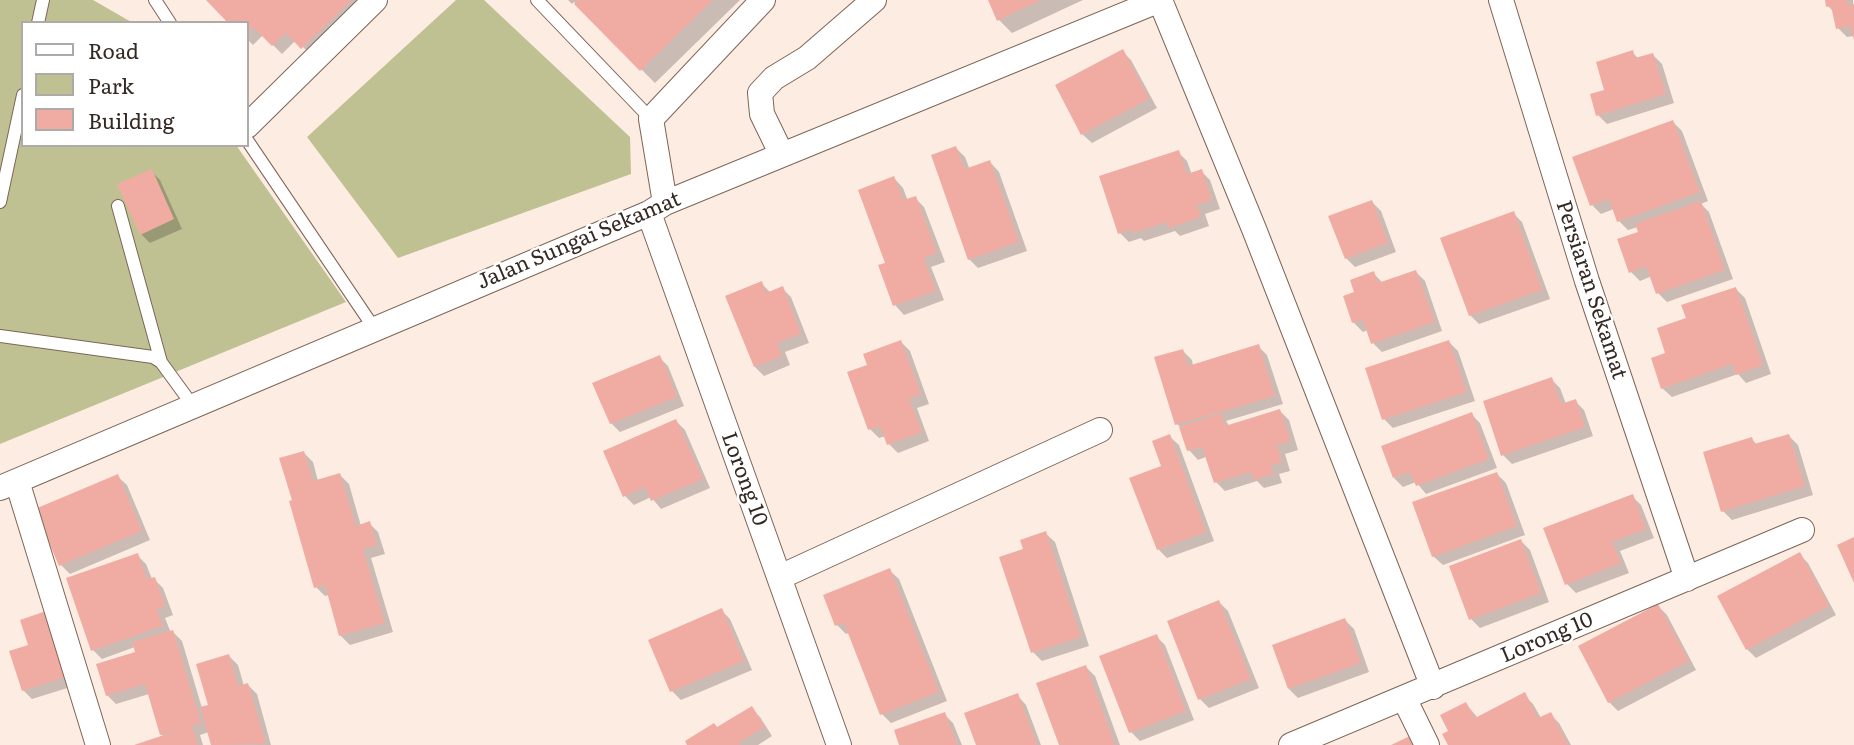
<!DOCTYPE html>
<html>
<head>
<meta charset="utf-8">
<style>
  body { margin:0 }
  #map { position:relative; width:1854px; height:745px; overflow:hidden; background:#fdece2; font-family:Literata,serif }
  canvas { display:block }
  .legend { position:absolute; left:21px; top:21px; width:228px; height:126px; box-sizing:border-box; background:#fff; border:2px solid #aeaaa7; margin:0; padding:9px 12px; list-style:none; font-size:21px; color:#352a23 }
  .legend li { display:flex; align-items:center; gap:14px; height:35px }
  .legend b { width:35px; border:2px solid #aeaaa7 }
</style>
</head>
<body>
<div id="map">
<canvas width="1854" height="745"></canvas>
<ul class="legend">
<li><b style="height:9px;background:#fff"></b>Road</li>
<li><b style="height:19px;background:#c0c193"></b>Park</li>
<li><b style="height:19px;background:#f0aca3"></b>Building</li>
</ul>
</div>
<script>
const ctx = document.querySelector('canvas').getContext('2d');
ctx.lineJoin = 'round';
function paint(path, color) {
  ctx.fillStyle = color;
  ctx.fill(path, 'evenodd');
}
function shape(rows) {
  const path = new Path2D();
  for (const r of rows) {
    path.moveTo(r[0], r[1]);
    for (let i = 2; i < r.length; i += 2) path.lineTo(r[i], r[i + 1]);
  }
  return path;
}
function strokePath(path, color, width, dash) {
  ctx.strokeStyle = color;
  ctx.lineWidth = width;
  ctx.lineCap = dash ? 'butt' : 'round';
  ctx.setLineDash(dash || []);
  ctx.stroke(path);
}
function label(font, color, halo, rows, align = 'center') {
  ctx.font = font + ' Literata,serif';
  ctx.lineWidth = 5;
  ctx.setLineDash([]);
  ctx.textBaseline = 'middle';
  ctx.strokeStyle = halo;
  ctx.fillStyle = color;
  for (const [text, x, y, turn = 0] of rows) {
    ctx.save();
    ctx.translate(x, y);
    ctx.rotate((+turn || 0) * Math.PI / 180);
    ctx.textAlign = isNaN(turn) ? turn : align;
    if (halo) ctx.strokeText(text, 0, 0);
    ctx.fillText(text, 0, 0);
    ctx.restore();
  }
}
const green = shape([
  [0,0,93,0,133,23,23,23,23,145,236,145,346,302,0,444],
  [456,0,484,0,630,137,631,174,398,258,307,137]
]);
const shadow = shape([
  [211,0,369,0,312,56,296,40,282,54,263,35,253,45,247,39,247,23],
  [568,0,740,0,655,83,574,2,572,4],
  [989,0,1083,0,1012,33,999,20],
  [1827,0,1853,0,1854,36,1847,37,1838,28,1835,13,1828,6],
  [1122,51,1131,60,1157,108,1092,143,1082,134],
  [1632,52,1639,59,1653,55,1662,64,1674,103,1607,124,1598,115,1606,91],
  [1673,122,1682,131,1708,201,1701,204,1709,212,1733,279,1667,302,1658,293,1652,276,1640,281,1631,272,1640,233,1638,227,1628,230,1619,221,1614,209,1601,214,1592,205],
  [956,148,965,157,970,170,990,162,999,172,1027,251,978,268,969,259],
  [1178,152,1187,161,1192,175,1201,171,1210,180,1220,209,1205,214,1209,226,1180,236,1175,231,1144,241,1141,238,1129,242,1120,233],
  [151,171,160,180,182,229,150,243,141,234],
  [894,178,903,188,908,201,915,198,924,207,945,262,931,267,944,300,904,315,895,305,880,266,887,264],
  [1372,202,1381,211,1396,252,1355,267,1346,258],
  [1513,213,1522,222,1550,299,1479,324,1470,315],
  [1416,272,1425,281,1442,331,1382,352,1373,343,1368,330,1363,332,1354,323,1345,297,1356,293,1373,273,1383,283],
  [761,283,771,293,782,288,791,297,809,343,785,352,790,365,764,376,755,367],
  [1736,289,1745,298,1771,374,1746,383,1738,374,1672,397,1662,388,1667,354,1688,319],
  [901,342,910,351,929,404,917,408,929,441,898,453,889,444,886,436,879,438,870,429,849,373,869,366],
  [1449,342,1458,351,1475,401,1393,428,1384,419],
  [1258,346,1267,355,1283,404,1226,421,1230,427,1280,411,1289,420,1298,450,1285,454,1290,471,1279,474,1282,483,1264,488,1257,481,1225,491,1216,482,1208,456,1198,460,1189,450,1182,429,1177,424,1157,358,1183,351,1192,360,1193,366],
  [659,357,668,366,684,406,620,432,611,423],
  [1551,379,1560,388,1566,404,1575,401,1584,410,1593,436,1512,464,1503,455],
  [1471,414,1480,423,1497,468,1426,494,1416,482,1403,487,1394,478],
  [676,421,685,430,710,488,661,509,651,497,634,505,625,496],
  [1169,436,1179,445,1214,541,1167,558,1158,549,1163,467],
  [1789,436,1798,445,1813,495,1732,520,1723,511,1752,439,1757,445],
  [304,453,313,462,318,481,340,475,349,484,361,526,369,523,378,532,385,554,371,558,393,632,350,645,341,636,329,595,325,596,316,587,294,501],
  [1497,474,1506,483,1525,535,1443,565,1433,556],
  [117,476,127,485,150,540,70,574,61,565],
  [1632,496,1641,505,1654,538,1620,551,1629,573,1576,593,1567,584],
  [1045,533,1055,542,1089,646,1042,661,1033,652,1025,550],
  [1521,541,1530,550,1549,602,1480,628,1471,619],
  [1799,554,1808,563,1836,615,1756,658,1747,649],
  [137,555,146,564,152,579,154,579,163,588,173,615,165,618,171,633,173,632,182,641,202,708,210,706,229,656,238,665,244,686,248,685,257,694,271,745,212,745,209,732,200,735,203,745,141,745,164,737,161,734,149,694,116,704,107,695,137,654,135,647,102,659,93,650],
  [889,570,899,579,947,701,891,723,882,714,849,633,846,634,837,625],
  [1219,602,1228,611,1259,688,1209,708,1200,699],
  [1658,606,1667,615,1696,670,1618,711,1609,702],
  [721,610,730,619,752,670,681,700,672,691],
  [1345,620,1354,629,1369,672,1298,698,1289,689],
  [1156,636,1165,645,1194,720,1140,741,1131,732],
  [30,646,77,685,32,699,23,690],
  [1086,667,1095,676,1120,745,1061,745],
  [1017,695,1026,705,1041,745,977,745],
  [1524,695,1533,704,1541,718,1550,714,1559,723,1571,745,1450,745,1451,731,1466,704,1478,718],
  [751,708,760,717,772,736,758,745,689,745],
  [944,714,953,723,962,745,901,745]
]);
const building = shape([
  [206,0,352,0,301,49,286,33,272,46,253,27,247,34,247,23,228,23],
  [578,0,713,0,640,71,574,4],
  [988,0,1041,0,997,21],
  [1825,0,1847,0,1848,6,1854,4,1854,40,1850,26,1836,29,1831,6,1826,7],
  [1123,49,1149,99,1081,135,1055,85],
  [1633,50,1635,58,1653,53,1666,94,1596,116,1590,94,1604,90,1596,62],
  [1673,120,1700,192,1617,222,1609,199,1590,206,1572,157],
  [956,146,965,169,990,160,1019,242,968,260,931,155],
  [1179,150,1187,174,1202,169,1212,200,1197,205,1201,217,1169,228,1167,222,1133,233,1132,229,1118,234,1099,176],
  [152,169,174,219,140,235,117,184],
  [894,176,903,200,916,196,937,253,924,258,936,291,893,306,878,265,885,263,858,190],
  [1372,200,1388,243,1345,259,1328,216],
  [1701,201,1725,270,1656,294,1646,266,1629,273,1617,239,1638,232,1635,224],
  [1514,211,1542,290,1469,316,1440,238],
  [1416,270,1435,322,1371,344,1363,320,1352,323,1343,296,1354,292,1350,280,1374,271,1378,283],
  [762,281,766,293,783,286,801,334,777,343,782,356,754,367,725,296],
  [1736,287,1763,365,1736,375,1732,364,1661,389,1651,358,1665,353,1657,328,1686,318,1681,305],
  [901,340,921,394,909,399,922,432,887,445,880,426,868,430,847,372,867,365,863,354],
  [1449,340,1467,392,1382,420,1365,368],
  [1259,344,1275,396,1175,425,1154,357,1183,349,1188,366],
  [660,355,677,397,610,424,592,383],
  [1552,377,1561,404,1576,399,1585,427,1501,456,1483,401],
  [1280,409,1291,441,1277,445,1282,462,1271,465,1274,474,1254,480,1251,472,1214,483,1202,447,1187,451,1179,427,1221,413,1225,426],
  [1472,412,1489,459,1416,486,1410,472,1393,478,1381,446],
  [676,419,703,479,651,501,645,487,623,497,603,451],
  [1170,434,1206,532,1157,550,1129,478,1161,466,1152,441],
  [1789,434,1805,486,1721,512,1703,452,1752,437,1754,444],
  [304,451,313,481,340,473,356,526,370,521,377,545,363,549,385,623,339,636,325,585,314,588,289,501,292,500,279,458],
  [1497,472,1517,526,1432,557,1412,502],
  [118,474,142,531,59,566,35,509],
  [1633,494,1646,529,1612,542,1621,563,1565,585,1543,528],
  [1046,531,1081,637,1031,653,999,557,1023,549,1020,540],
  [1854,537,1854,583,1837,545],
  [1521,539,1541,593,1469,620,1449,566],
  [1800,552,1829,606,1746,650,1717,596],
  [138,553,147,579,155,577,165,606,157,609,163,626,91,651,66,578],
  [890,568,939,692,880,715,844,623,835,626,823,595],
  [1219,600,1251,679,1198,700,1167,621],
  [1658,604,1689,661,1608,703,1578,646],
  [722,608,744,661,670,692,648,640],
  [49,610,69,676,22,691,9,651,28,645,20,620],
  [1345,618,1361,663,1288,689,1272,645],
  [173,630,201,723,192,726,198,745,134,745,188,727,160,735,145,684,106,696,96,664,135,652,132,642],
  [1157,634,1186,711,1129,733,1099,656],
  [229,654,238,686,248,683,266,744,211,745,200,707,208,705,196,664],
  [1086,665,1115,745,1059,745,1036,683],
  [1525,692,1538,718,1551,712,1568,745,1448,745,1442,734,1448,731,1440,715,1466,702,1475,718],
  [1018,693,1037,745,976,745,964,713],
  [752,706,765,727,739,742,740,745,687,745,685,741,714,723,717,727],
  [945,712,957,745,899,745,894,730],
  [1410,736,1414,745,1391,745]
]);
const lane = shape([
  [155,0,170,23],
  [537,0,651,119],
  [38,23,43,0],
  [247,140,374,328],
  [0,202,23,95],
  [118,206,161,362],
  [0,336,153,357,161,362,193,406]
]);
const street = shape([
  [1160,0,1254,229,1433,687],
  [1501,0,1587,281,1687,579],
  [247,126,375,0],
  [782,155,762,114,760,93,774,78,807,58,874,0],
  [665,203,651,119,763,0],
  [649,213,839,745],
  [17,481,98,745],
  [0,488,649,213,665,203,1160,0],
  [780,577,1100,430],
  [1404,698,1427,745],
  [1291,745,1802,530]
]);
const streetNames = [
  ["Jalan Sungai Sekamat",579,241,-23],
  ["Persiaran Sekamat",1591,290,72],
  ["Lorong 10",744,479,70],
  ["Lorong 10",1547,638,-23]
];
paint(green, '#c0c193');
paint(shadow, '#0003');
paint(building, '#f0aca3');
strokePath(lane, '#7d6556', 14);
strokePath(street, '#7d6556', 26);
strokePath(lane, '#fff', 12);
strokePath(street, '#fff', 24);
label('21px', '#352a23', '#fff', streetNames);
</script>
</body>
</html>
